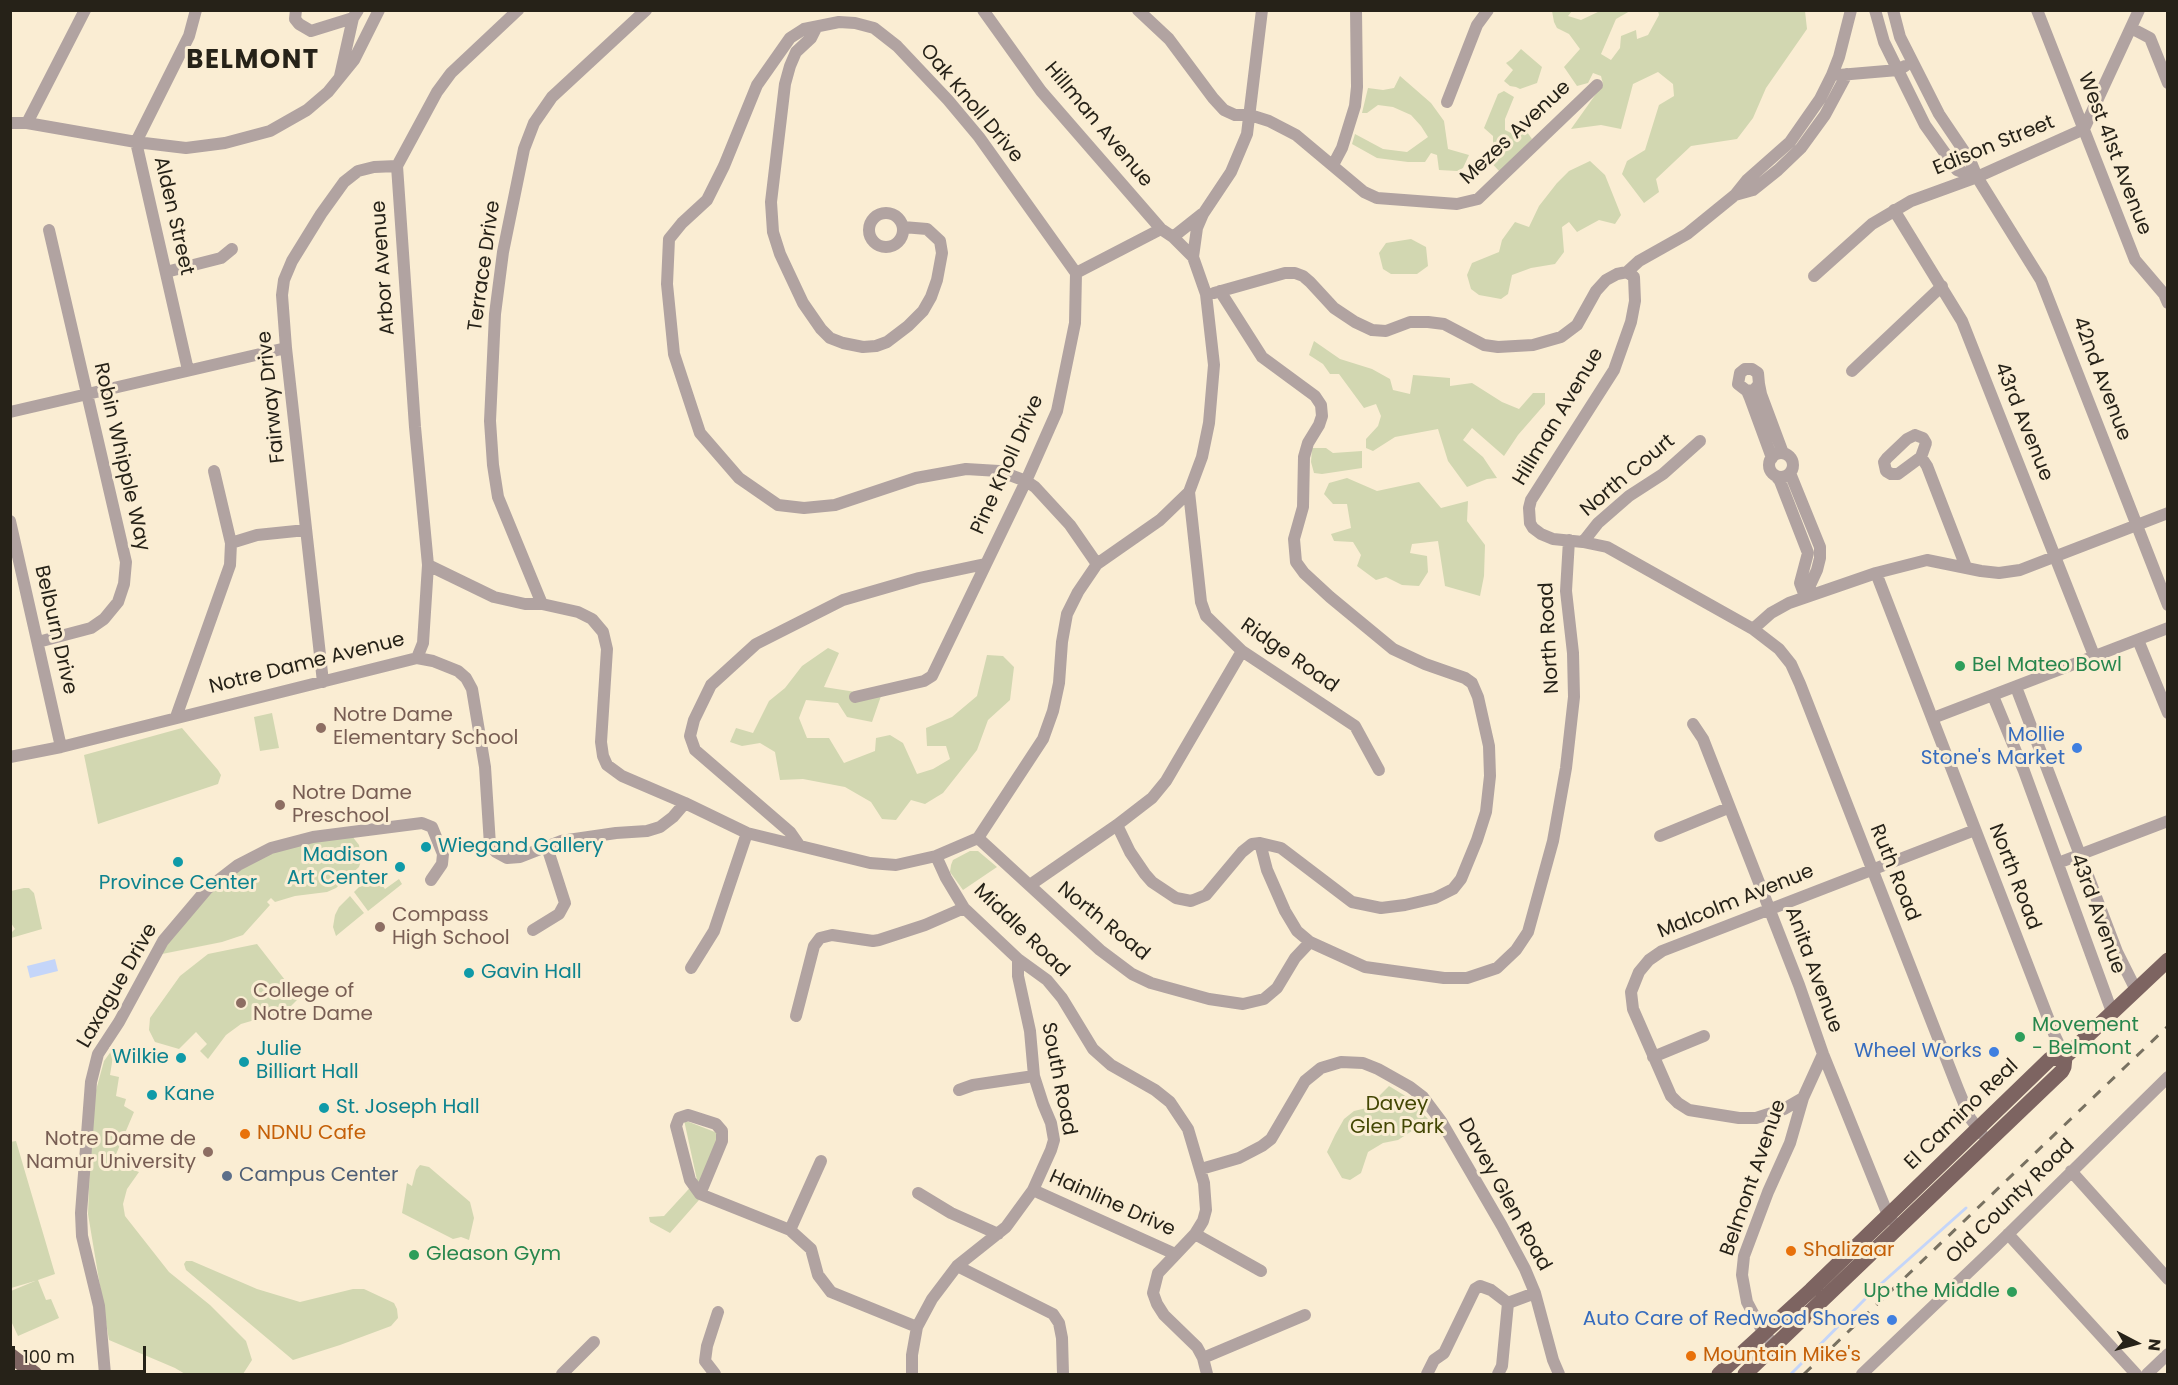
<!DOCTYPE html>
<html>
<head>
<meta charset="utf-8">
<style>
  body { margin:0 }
  #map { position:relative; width:2178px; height:1385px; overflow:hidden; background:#faedd3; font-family:Poppins,sans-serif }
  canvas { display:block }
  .frame { position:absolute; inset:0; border:12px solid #262218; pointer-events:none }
  .north { position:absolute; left:2106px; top:1313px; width:60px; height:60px; -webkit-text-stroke:4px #faedd3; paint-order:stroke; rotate:96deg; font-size:16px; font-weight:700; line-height:24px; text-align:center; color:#262218 }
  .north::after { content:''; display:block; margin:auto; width:21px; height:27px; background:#262218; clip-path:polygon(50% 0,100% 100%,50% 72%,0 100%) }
  .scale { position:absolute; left:12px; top:1346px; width:134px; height:27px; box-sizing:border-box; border:3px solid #262218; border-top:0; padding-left:8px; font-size:18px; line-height:21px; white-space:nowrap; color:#262218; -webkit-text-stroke:4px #faedd3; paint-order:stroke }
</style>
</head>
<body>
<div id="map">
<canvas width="2178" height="1385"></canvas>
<div class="frame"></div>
<div class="north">N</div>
<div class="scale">100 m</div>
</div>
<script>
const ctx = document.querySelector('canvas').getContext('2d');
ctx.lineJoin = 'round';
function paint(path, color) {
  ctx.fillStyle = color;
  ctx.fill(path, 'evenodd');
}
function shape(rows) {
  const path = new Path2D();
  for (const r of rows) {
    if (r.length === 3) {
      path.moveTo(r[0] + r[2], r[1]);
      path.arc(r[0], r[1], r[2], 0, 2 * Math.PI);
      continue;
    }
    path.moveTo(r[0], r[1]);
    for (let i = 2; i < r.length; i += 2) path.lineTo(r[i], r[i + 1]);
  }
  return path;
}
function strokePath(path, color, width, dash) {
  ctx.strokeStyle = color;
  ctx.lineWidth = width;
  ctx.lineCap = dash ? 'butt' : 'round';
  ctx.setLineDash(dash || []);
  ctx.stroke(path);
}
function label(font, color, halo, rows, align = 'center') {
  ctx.font = font + ' Poppins,sans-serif';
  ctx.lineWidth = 6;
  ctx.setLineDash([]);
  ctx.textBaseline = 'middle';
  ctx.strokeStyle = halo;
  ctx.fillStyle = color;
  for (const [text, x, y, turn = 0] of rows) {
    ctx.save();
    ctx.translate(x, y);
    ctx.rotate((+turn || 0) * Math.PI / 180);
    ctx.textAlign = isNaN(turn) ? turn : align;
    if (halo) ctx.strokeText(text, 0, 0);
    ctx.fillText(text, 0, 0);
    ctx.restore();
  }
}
const green = shape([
  [1552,11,1572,11,1568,16,1581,20,1600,11,1630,11,1616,19,1601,54,1611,60,1620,48,1621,36,1636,30,1637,39,1648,35,1659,15,1658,11,1805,11,1807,29,1766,88,1753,118,1737,139,1691,146,1656,179,1659,192,1644,203,1622,174,1627,161,1645,150,1659,105,1674,96,1673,84,1658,72,1633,84,1621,129,1601,125,1571,129,1603,84,1601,76,1593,73,1588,83,1577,86,1564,67,1580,49,1569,34,1557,28,1554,22],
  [1521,49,1542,67,1537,83,1520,89,1516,87,1510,86,1504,81,1513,70,1506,63,1512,59],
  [1400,76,1431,103,1444,121,1448,149,1469,155,1463,168,1457,171,1439,170,1437,155,1431,153,1425,162,1408,162,1377,158,1352,144,1355,134,1383,149,1407,152,1428,137,1421,126,1411,115,1393,107,1378,105,1367,113,1362,113,1368,88,1383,90,1394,88],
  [1504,91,1514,97,1505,119,1505,130,1513,134,1527,132,1532,139,1500,172,1485,156,1486,152,1493,148,1493,136,1484,128,1498,94],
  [1590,161,1605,175,1621,215,1615,224,1599,220,1577,232,1569,222,1562,227,1564,252,1555,264,1531,268,1512,275,1508,294,1501,299,1479,295,1471,289,1467,275,1472,263,1499,252,1502,240,1515,222,1529,227,1539,206,1557,183,1569,171],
  [1411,239,1426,247,1428,266,1417,274,1391,274,1383,269,1379,253,1386,243],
  [1314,341,1340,359,1372,369,1390,379,1393,390,1410,394,1413,375,1450,378,1450,386,1472,383,1502,402,1519,409,1533,393,1545,393,1545,404,1518,435,1504,456,1472,428,1463,440,1483,457,1497,478,1487,479,1467,487,1448,461,1438,429,1395,437,1373,451,1366,448,1366,439,1378,426,1381,416,1376,404,1364,408,1339,374,1330,374,1323,364,1309,355],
  [1312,448,1326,448,1333,453,1362,451,1362,468,1322,474,1314,473,1311,462],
  [1347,478,1377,491,1419,482,1441,508,1468,501,1467,521,1485,545,1484,576,1480,596,1445,586,1438,541,1412,544,1410,553,1427,556,1428,572,1419,586,1402,585,1386,577,1376,580,1357,566,1361,555,1353,542,1334,541,1331,534,1351,528,1347,504,1333,504,1324,494,1329,483],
  [828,648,839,653,824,687,881,696,872,722,847,717,838,703,806,700,799,718,807,738,829,738,844,763,875,751,876,738,890,735,903,743,917,774,933,769,950,759,946,746,927,746,926,728,952,717,977,696,987,655,1003,656,1014,667,1010,700,988,720,977,750,943,793,925,804,911,800,896,820,882,819,871,802,845,787,803,779,780,780,775,752,760,743,742,746,730,742,736,728,753,733,769,701,785,688,802,666],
  [272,713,279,748,260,751,254,717],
  [182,728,218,770,221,775,218,784,98,824,84,755],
  [352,836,359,845,361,861,359,867,336,888,327,892,295,896,275,902,271,898,267,902,270,905,243,935,222,942,162,954,162,951,196,908,216,888,246,866,267,855,297,845],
  [970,851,978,851,997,867,963,890,950,872,951,865,953,860],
  [373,873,385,889,399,879,402,884,368,911,354,892],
  [24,888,29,888,34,893,42,929,11,938,11,933,15,929,11,923,11,891],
  [350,896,364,913,336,936,333,927,335,915,339,907],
  [257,944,299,998,279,1018,258,1019,241,1024,226,1035,208,1059,200,1051,207,1044,196,1032,179,1049,155,1042,149,1030,150,1018,180,976,208,954],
  [112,1050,114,1050,110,1075,119,1077,116,1096,126,1099,124,1106,134,1112,114,1159,129,1165,128,1168,139,1172,127,1189,123,1204,125,1216,169,1272,210,1305,246,1341,252,1360,243,1374,185,1374,175,1368,109,1340,88,1214,91,1137,95,1094,104,1061],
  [1389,1086,1407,1097,1429,1120,1398,1140,1383,1143,1368,1152,1361,1173,1350,1180,1342,1178,1327,1152,1335,1135,1344,1119,1354,1111,1379,1105,1379,1096],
  [684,1120,720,1134,699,1200,670,1233,650,1222,649,1217,664,1216,697,1180],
  [16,1141,55,1274,38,1280,46,1300,51,1299,59,1318,18,1336,11,1321,11,1291,35,1281,11,1288,10,1142],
  [420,1165,429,1167,470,1202,474,1218,469,1240,461,1237,453,1239,402,1213,407,1183,412,1186,416,1170],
  [186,1261,192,1261,257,1289,300,1302,353,1289,364,1289,394,1303,397,1309,398,1318,391,1326,340,1345,293,1360,186,1270,184,1264]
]);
const water = shape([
  [55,959,58,971,30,978,27,966]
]);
const stream = shape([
  [1791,1374,1873,1291,1966,1208]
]);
const minor = shape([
  [296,10,295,19,299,24,311,31,353,18],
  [983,10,1041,91,1161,229,1173,237,1193,257],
  [1138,10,1169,39,1213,98,1224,110,1235,115,1250,115,1269,121,1296,135,1364,192,1377,198,1457,204,1478,199,1597,85],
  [1875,10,1884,42,1925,125,1957,170,1977,177],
  [1893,10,1900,37,1939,114,1970,160,1977,177,2041,280,2168,605],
  [2037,10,2135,260,2164,294,2168,303],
  [816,28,811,38,796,52,790,66,785,84,771,202,773,232,780,254,803,303,821,329,830,338,843,343,863,347,876,346,887,342,908,326,923,311,931,297,937,280,942,253,940,241,927,229,903,227],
  [2131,28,2150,38,2168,83],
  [1839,75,1898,70,1905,66],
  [340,76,353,18,358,10],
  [1447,102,1477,25,1488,10],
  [10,123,27,123,136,142,186,148,225,143,270,131,307,110,328,92,354,60,379,10],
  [27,123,85,10],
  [1333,165,1342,148,1355,106,1357,87,1356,10],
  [1735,195,1753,190,1778,170,1801,148,1825,115,1847,74],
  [1894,210,1962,321,2095,658],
  [886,230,17],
  [1173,237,1202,214],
  [166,272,221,258,232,249],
  [1627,272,1634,277,1635,301,1631,322,1614,370,1531,500,1529,508,1530,523,1533,528,1541,534,1553,539,1583,542,1607,547,1753,629,1771,613,1789,603,1876,573,1927,560,1981,571,1999,573,2020,570,2168,513],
  [1627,272,1639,261,1687,234,1735,195,1747,180,1790,142,1820,99,1832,75,1839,57,1851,10],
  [1076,273,979,137,948,100,897,46,874,28,855,23,839,22,804,29,790,38,757,85,724,166,707,200,682,223,669,239,667,284,674,354,700,433,739,478,778,505,804,508,835,505,916,478,966,469,999,471,1026,481,1035,487,1070,525,1097,564],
  [1076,273,1161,229],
  [1814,276,1872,224,1911,201,1977,177,2084,129,2139,10],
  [1214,293,1285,273,1295,273,1303,276,1310,282,1334,308,1355,322,1372,330,1386,331,1410,322,1428,322,1444,324,1484,345,1498,347,1533,345,1561,337,1577,325,1596,291,1606,280,1617,274,1627,272],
  [188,370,136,142,189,36,196,10],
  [1852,371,1942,286],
  [1759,384,1761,394,1783,453],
  [1747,391,1754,390,1759,384,1758,373,1752,369,1745,369,1740,373,1738,384,1747,391,1750,398,1772,458],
  [10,412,286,348],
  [1915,435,1923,438,1926,443,1921,457,1898,474,1891,474,1886,471,1884,462,1887,458,1907,439,1915,435],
  [1781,465,12],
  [1921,457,1927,466,1966,567],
  [1775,475,1780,481,1808,553,1800,583,1805,596,1817,570,1820,558,1820,547,1790,473],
  [1189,492,1201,602,1206,616,1242,651,1355,726,1379,770],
  [10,521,61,747],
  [1583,542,1598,523,1629,496,1663,474,1700,441],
  [231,543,257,535,306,530],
  [428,565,494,597,525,604,542,604,578,612,592,619,603,632,607,649,601,742,603,756,607,765,622,776,685,803,747,833,870,863,896,865,936,856,978,838,1043,739,1053,711,1059,683,1062,642,1067,614,1078,592,1097,564,1160,520,1189,492,1202,457,1209,423,1214,365,1206,294,1193,257,1197,228,1203,214,1231,172,1247,134,1262,10],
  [1876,573,2055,1036,2065,1057],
  [542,604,498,497,493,465,490,421,495,314,503,252,524,149,534,123,552,97,646,10],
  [1753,629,1779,649,1791,664,1800,684,1958,1089,1970,1118,1982,1134],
  [2138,640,2168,713],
  [38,642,91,628,104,619,118,602,124,584,126,562,49,230],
  [417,658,433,661,458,671,466,678,472,689,485,767,490,845,496,852,507,858,520,857,561,841,616,833,647,831,660,827,673,817,685,803],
  [323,682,286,348,282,295,284,280,292,261,321,214,344,182,358,171,374,167,397,166],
  [2016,687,2117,952,2136,990],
  [1993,696,2024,771,2112,1012],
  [855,697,924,681,932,676,1026,481,1057,411,1075,323,1076,273],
  [176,717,230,565,231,543,214,471],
  [1933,718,2168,628],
  [1693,724,1703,739,1799,985,1823,1054,1888,1215,1892,1220],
  [10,757,61,747,417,658,423,643,428,565,415,427,397,166,437,92,451,73,518,10],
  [1117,825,1130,852,1145,874,1152,882,1176,898,1191,901,1206,895,1242,852,1252,844,1260,843,1281,848,1352,902,1381,908,1405,905,1435,898,1453,889,1461,879,1477,840,1486,812,1490,776,1489,746,1478,697,1472,683,1465,678,1425,664,1393,649,1330,597,1304,573,1296,562,1294,539,1303,507,1304,457,1308,443,1319,425,1322,416,1321,405,1315,396,1262,357,1220,291],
  [1660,836,1728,808],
  [978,838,1100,950,1132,974,1151,983,1209,999,1243,1004,1264,999,1277,988,1295,958,1310,942,1365,967,1444,978,1467,978,1497,968,1516,950,1528,932,1553,841,1566,768,1574,697,1573,653,1566,591,1569,540],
  [1260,843,1267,870,1285,911,1297,931,1310,942],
  [799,845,790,832,695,750,690,736,694,720,711,685,756,644,843,600,919,578,985,564],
  [936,856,946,878,964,908,1018,959,1047,980,1062,998,1093,1049,1111,1065,1155,1090,1170,1102,1188,1129,1204,1183,1206,1210,1203,1221,1195,1234,1158,1273,1153,1293,1157,1304,1164,1315,1197,1347,1203,1358,1207,1374],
  [2058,863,2168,821],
  [1030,885,1117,825,1152,798,1166,781,1242,651],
  [533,930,559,914,565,903,547,847],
  [691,968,714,931,747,833],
  [796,1016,814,946,820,938,832,935,873,941,879,940,925,925,964,908],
  [1653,1057,1704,1036],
  [959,1090,973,1085,1034,1076],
  [1803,1098,1784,1109,1756,1118,1739,1118,1689,1110,1678,1103,1671,1096,1633,1009,1631,992,1639,972,1649,960,1662,951,1975,830],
  [688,1115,716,1124,722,1131,722,1141,700,1194,690,1180,676,1126,679,1118,688,1115],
  [1201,1169,1239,1158,1262,1146,1271,1139,1305,1081,1321,1068,1341,1062,1363,1063,1378,1069,1410,1087,1423,1097,1441,1121,1502,1226,1525,1269,1535,1293,1553,1360,1559,1374],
  [2071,1171,2168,1279],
  [1033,1190,1175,1254],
  [918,1193,951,1213,998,1234],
  [700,1194,790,1230,811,1249,818,1275,831,1292,917,1327],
  [790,1230,821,1161],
  [1195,1234,1261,1271],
  [2008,1234,2136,1374],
  [957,1266,1053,1314,1059,1323,1062,1338,1063,1374],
  [1508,1303,1535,1293],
  [1776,1346,1764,1334,1747,1302,1742,1275,1744,1256,1768,1192,1790,1143,1803,1098,1823,1054],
  [1203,1358,1305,1315],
  [105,1374,99,1306,82,1236,81,1213,91,1082,98,1054,119,1022,163,941,207,889,238,865,271,848,313,837,422,823,432,827,443,854,442,864,431,880],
  [562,1374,594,1342],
  [715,1374,705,1361,707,1346,718,1312],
  [912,1374,912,1355,917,1327,932,1299,957,1266,1006,1227,1033,1190,1051,1150,1054,1140,1051,1123,1043,1104,1034,1076,1030,1031,1018,976,1018,959],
  [1427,1374,1434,1360,1444,1353,1475,1289,1480,1286,1491,1290,1508,1303],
  [1498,1374,1502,1366,1508,1303],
  [1862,1374,1995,1247,2168,1077],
  [2147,1374,2168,1354]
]);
const major = shape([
  [2065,1057,2168,960],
  [10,1355,35,1374],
  [1719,1374,1811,1290,2050,1059,2065,1057],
  [1745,1374,2062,1071,2064,1067,2065,1057]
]);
const rail = shape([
  [1804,1374,2168,1026]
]);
const markers = [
  [1960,666,6,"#2e9e5b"],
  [321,728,6,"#8d6e63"],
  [2077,748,6,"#3f7fe0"],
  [280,805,6,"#8d6e63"],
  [426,847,6,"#0f9aa8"],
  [178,862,6,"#0f9aa8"],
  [400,867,6,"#0f9aa8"],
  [380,927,6,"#8d6e63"],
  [469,973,6,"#0f9aa8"],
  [241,1003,6,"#8d6e63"],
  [2020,1037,6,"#2e9e5b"],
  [1994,1052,6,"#3f7fe0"],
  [181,1058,6,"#0f9aa8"],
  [244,1062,6,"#0f9aa8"],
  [152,1095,6,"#0f9aa8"],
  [324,1108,6,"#0f9aa8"],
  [245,1134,6,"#e8710a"],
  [208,1152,6,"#8d6e63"],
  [227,1176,6,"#5c6f8a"],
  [1791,1251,6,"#e8710a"],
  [414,1255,6,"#2e9e5b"],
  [2012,1292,6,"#2e9e5b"],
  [1892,1320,6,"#3f7fe0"],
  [1691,1356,6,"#e8710a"]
];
const streetNames = [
  ["Oak Knoll Drive",971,104,50],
  ["Hillman Avenue",1098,125,50],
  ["Mezes Avenue",1516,133,-43],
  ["Edison Street",1994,146,-22],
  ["West 41st Avenue",2114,154,69],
  ["Alden Street",173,216,77],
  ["Terrace Drive",485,266,-82],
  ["Arbor Avenue",384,268,-94],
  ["42nd Avenue",2101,379,69],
  ["Fairway Drive",272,397,-96],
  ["Hillman Avenue",1559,417,-59],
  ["43rd Avenue",2023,422,68],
  ["Robin Whipple Way",121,457,77],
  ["Pine Knoll Drive",1008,465,-66],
  ["North Court",1628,476,-40],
  ["Belburn Drive",55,630,77],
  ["North Road",1550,638,-93],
  ["Ridge Road",1289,656,35],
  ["Notre Dame Avenue",307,664,-14],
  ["Ruth Road",1894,873,68],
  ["North Road",2014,877,69],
  ["Malcolm Avenue",1736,902,-22],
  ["43rd Avenue",2097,914,70],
  ["North Road",1103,922,39],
  ["Middle Road",1021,931,44],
  ["Anita Avenue",1813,970,70],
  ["Laxague Drive",118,986,-60],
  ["South Road",1058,1079,79],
  ["El Camino Real",1962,1115,-44],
  ["Belmont Avenue",1754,1178,-71],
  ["Davey Glen Road",1504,1195,61],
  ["Old County Road",2011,1202,-44],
  ["Hainline Drive",1112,1204,24]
];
const leisureNames = [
  ["Bel Mateo Bowl",1972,666],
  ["Movement",2032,1026],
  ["- Belmont",2032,1049],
  ["Gleason Gym",426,1255],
  ["Up the Middle",2000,1292,"right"]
];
const educationNames = [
  ["Notre Dame",333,716],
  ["Elementary School",333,739],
  ["Notre Dame",292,794],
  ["Preschool",292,817],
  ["Compass",392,916],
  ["High School",392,939],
  ["College of",253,992],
  ["Notre Dame",253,1015],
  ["Notre Dame de",196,1140,"right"],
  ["Namur University",196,1163,"right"]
];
const shopNames = [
  ["Mollie",2065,736],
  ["Stone's Market",2065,759],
  ["Wheel Works",1982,1052],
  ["Auto Care of Redwood Shores",1880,1320]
];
const cultureNames = [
  ["Wiegand Gallery",438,847],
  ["Madison",388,856,"right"],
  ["Art Center",388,879,"right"],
  ["Province Center",178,884,"center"],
  ["Gavin Hall",481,973],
  ["Julie",256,1050],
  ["Billiart Hall",256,1073],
  ["Wilkie",169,1058,"right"],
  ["Kane",164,1095],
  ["St. Joseph Hall",336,1108]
];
const parkNames = [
  ["Davey",1397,1105],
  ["Glen Park",1397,1128]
];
const foodNames = [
  ["NDNU Cafe",257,1134],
  ["Shalizaar",1803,1251],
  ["Mountain Mike's",1703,1356]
];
const serviceNames = [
  ["Campus Center",239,1176]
];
const districtNames = [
  ["BELMONT",253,61]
];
paint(green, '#d2d7b1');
paint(water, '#c4d5f9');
strokePath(stream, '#c4d5f9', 3);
strokePath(minor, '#b1a3a1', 12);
strokePath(major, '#7d6461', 15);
strokePath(rail, '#787161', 3, [10, 10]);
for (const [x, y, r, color] of markers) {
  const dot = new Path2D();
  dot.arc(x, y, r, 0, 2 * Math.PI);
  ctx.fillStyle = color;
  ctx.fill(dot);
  strokePath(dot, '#faedd3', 2);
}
label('20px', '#262218', '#faedd3', streetNames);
label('20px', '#27864d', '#faedd3', leisureNames, 'left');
label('20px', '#785e54', '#faedd3', educationNames, 'left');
label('20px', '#366cbe', '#faedd3', shopNames, 'right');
label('20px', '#0d838f', '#faedd3', cultureNames, 'left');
label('20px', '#434704', '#faedd3', parkNames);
label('20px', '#c56008', '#faedd3', foodNames, 'left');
label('20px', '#4e5e75', '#faedd3', serviceNames, 'left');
ctx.letterSpacing = '1.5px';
label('bold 26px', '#262218', '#faedd3', districtNames);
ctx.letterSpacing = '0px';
</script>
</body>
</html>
